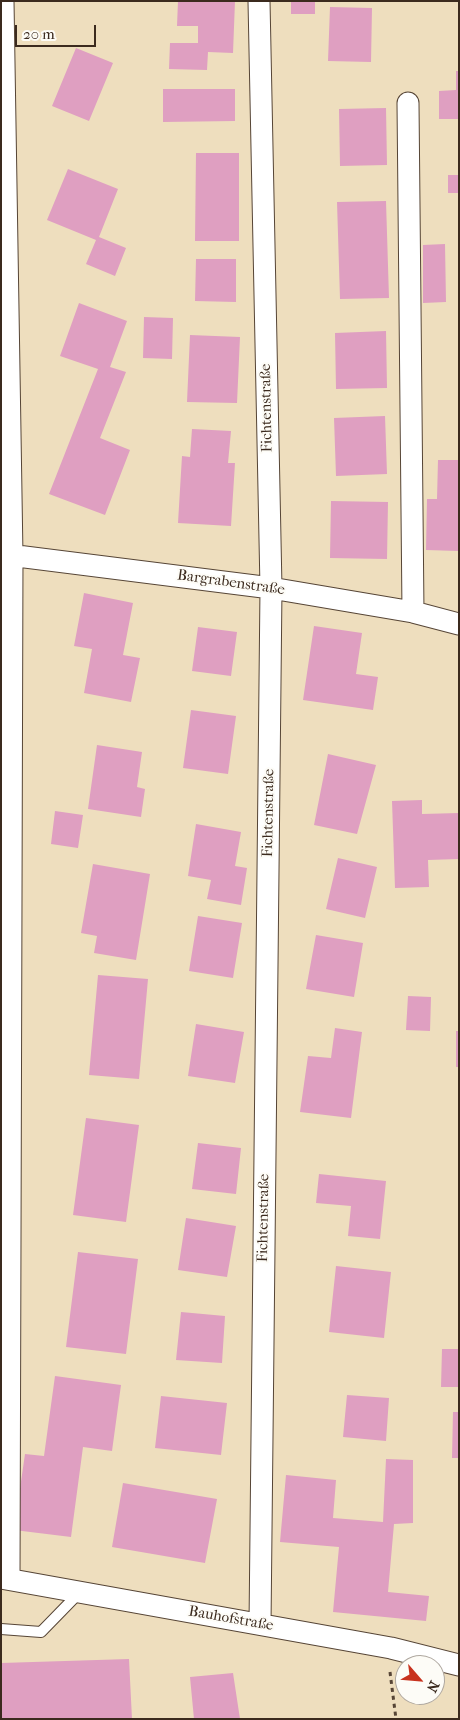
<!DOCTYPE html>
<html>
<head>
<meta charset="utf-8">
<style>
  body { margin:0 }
  #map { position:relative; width:460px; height:1720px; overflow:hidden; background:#eedebe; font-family:"IM FELL French Canon",serif }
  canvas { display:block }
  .frame { position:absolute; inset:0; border:2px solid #3b2a1e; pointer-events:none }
  .north { position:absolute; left:395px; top:1655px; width:50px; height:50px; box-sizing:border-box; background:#fdfcf7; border:1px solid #afa8a0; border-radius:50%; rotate:117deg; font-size:14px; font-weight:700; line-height:20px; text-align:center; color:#3b2a1e }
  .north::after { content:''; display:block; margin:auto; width:18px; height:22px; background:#c8321e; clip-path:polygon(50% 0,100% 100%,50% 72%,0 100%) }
  .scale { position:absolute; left:15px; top:25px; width:81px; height:22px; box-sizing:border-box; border:2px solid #3b2a1e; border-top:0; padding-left:6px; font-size:15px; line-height:18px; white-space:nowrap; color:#3b2a1e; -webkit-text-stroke:4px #fdfcf7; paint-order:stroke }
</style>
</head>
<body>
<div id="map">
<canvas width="460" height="1720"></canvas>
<div class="frame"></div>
<div class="north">N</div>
<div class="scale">20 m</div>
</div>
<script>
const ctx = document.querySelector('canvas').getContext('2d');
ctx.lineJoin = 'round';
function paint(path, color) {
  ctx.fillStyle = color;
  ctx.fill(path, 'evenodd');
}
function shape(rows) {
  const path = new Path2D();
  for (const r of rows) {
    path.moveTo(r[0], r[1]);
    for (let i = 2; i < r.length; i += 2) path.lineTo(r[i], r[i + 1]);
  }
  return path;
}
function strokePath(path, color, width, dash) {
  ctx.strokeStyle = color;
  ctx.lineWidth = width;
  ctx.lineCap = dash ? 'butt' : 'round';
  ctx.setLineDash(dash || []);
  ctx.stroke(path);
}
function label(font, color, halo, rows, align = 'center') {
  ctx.font = font + ' "IM FELL French Canon",serif';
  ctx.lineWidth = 4;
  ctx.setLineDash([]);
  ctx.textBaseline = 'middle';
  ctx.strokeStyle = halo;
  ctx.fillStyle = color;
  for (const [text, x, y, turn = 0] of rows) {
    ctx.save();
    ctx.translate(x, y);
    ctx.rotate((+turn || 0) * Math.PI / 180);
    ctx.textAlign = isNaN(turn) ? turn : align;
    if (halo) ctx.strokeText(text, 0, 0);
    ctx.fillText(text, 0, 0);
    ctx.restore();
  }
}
const building = shape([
  [178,1,235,1,233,53,208,52,207,70,169,69,170,43,198,43,198,26,177,26],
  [291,1,315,1,315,14,291,14],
  [330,7,372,8,371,62,328,61],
  [76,48,113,63,89,121,52,106],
  [456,71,459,71,459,119,439,119,439,91,456,90],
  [163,89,235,89,235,121,163,122],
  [386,108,387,165,340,166,339,109],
  [196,153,239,153,239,241,195,241],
  [68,169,118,189,99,237,126,248,115,276,86,264,96,240,47,220],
  [448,175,459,175,459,193,448,193],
  [386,201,389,298,340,299,337,202],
  [445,244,446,302,423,303,423,245],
  [196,259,236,259,236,302,195,301],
  [79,303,127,321,110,367,126,372,100,438,130,450,105,515,49,494,98,369,60,356],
  [144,317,173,318,172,359,143,358],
  [386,331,387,388,336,389,335,333],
  [190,335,240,337,237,403,187,402],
  [385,416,387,474,336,476,334,418],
  [192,429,231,431,228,463,235,463,231,526,178,523,182,456,190,457],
  [438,460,459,460,458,551,426,550,427,499,437,499],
  [331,501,388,502,387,559,330,558],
  [84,593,133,603,123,655,140,658,131,702,84,693,92,649,74,646],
  [314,626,362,633,356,674,378,677,373,710,303,700],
  [198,627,237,632,231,676,192,671],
  [191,710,236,716,228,774,183,768],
  [97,745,142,752,137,787,145,789,141,817,88,809],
  [328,754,376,765,357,834,314,825],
  [422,800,422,814,459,813,459,859,428,860,429,887,395,888,392,801],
  [55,811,83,815,78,848,51,844],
  [196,824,241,832,235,866,247,868,241,905,207,899,211,880,188,876],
  [338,858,377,867,365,918,326,909],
  [93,864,150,874,136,960,94,953,97,936,81,933],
  [198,916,242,923,233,978,189,971],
  [316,935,363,943,354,997,306,989],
  [98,975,148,979,139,1079,89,1075],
  [408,996,431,997,430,1031,406,1030],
  [196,1024,244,1032,235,1083,188,1076],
  [335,1028,362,1032,351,1118,300,1112,308,1056,331,1058],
  [456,1031,459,1031,459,1067,456,1067],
  [86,1118,139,1125,126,1222,73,1215],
  [198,1143,241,1148,236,1194,192,1189],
  [319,1174,386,1181,380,1239,348,1236,351,1206,316,1203],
  [186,1218,236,1226,227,1277,178,1270],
  [78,1252,138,1259,126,1354,66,1347],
  [336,1266,391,1272,384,1338,329,1332],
  [181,1312,225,1316,222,1363,176,1360],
  [442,1349,459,1349,459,1387,441,1387],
  [55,1376,121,1385,112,1451,83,1447,71,1537,14,1530,25,1454,44,1456],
  [347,1395,389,1398,386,1441,343,1437],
  [161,1396,227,1403,221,1455,155,1448],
  [453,1412,459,1412,459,1458,452,1458],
  [386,1459,413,1460,413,1523,394,1524,388,1592,429,1596,426,1621,333,1612,339,1547,280,1542,286,1475,336,1480,333,1518,383,1522],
  [123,1483,217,1499,205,1563,112,1547],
  [129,1659,132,1719,1,1719,1,1663],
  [233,1673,240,1719,194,1719,190,1677]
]);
const path = shape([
  [390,1672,396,1719]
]);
const lane = shape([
  [1,1629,41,1632,80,1592]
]);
const street = shape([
  [3,1,12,556,9,1579],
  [259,1,271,588,260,1624],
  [408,103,413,612],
  [1,554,271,588,413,612,459,624],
  [1,1578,391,1648,459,1665]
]);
const streetNames = [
  ["Fichtenstraße",267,408,-91],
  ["Bargrabenstraße",231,583,8],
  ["Fichtenstraße",269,813,-89],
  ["Fichtenstraße",264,1218,-89],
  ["Bauhofstraße",231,1619,10]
];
paint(building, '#df9fc1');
strokePath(lane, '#564536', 12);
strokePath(street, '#564536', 23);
strokePath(path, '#564536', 3, [4, 4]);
strokePath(lane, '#fff', 10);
strokePath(street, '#fff', 21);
label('15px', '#3b2a1e', '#fdfcf7', streetNames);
</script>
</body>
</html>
